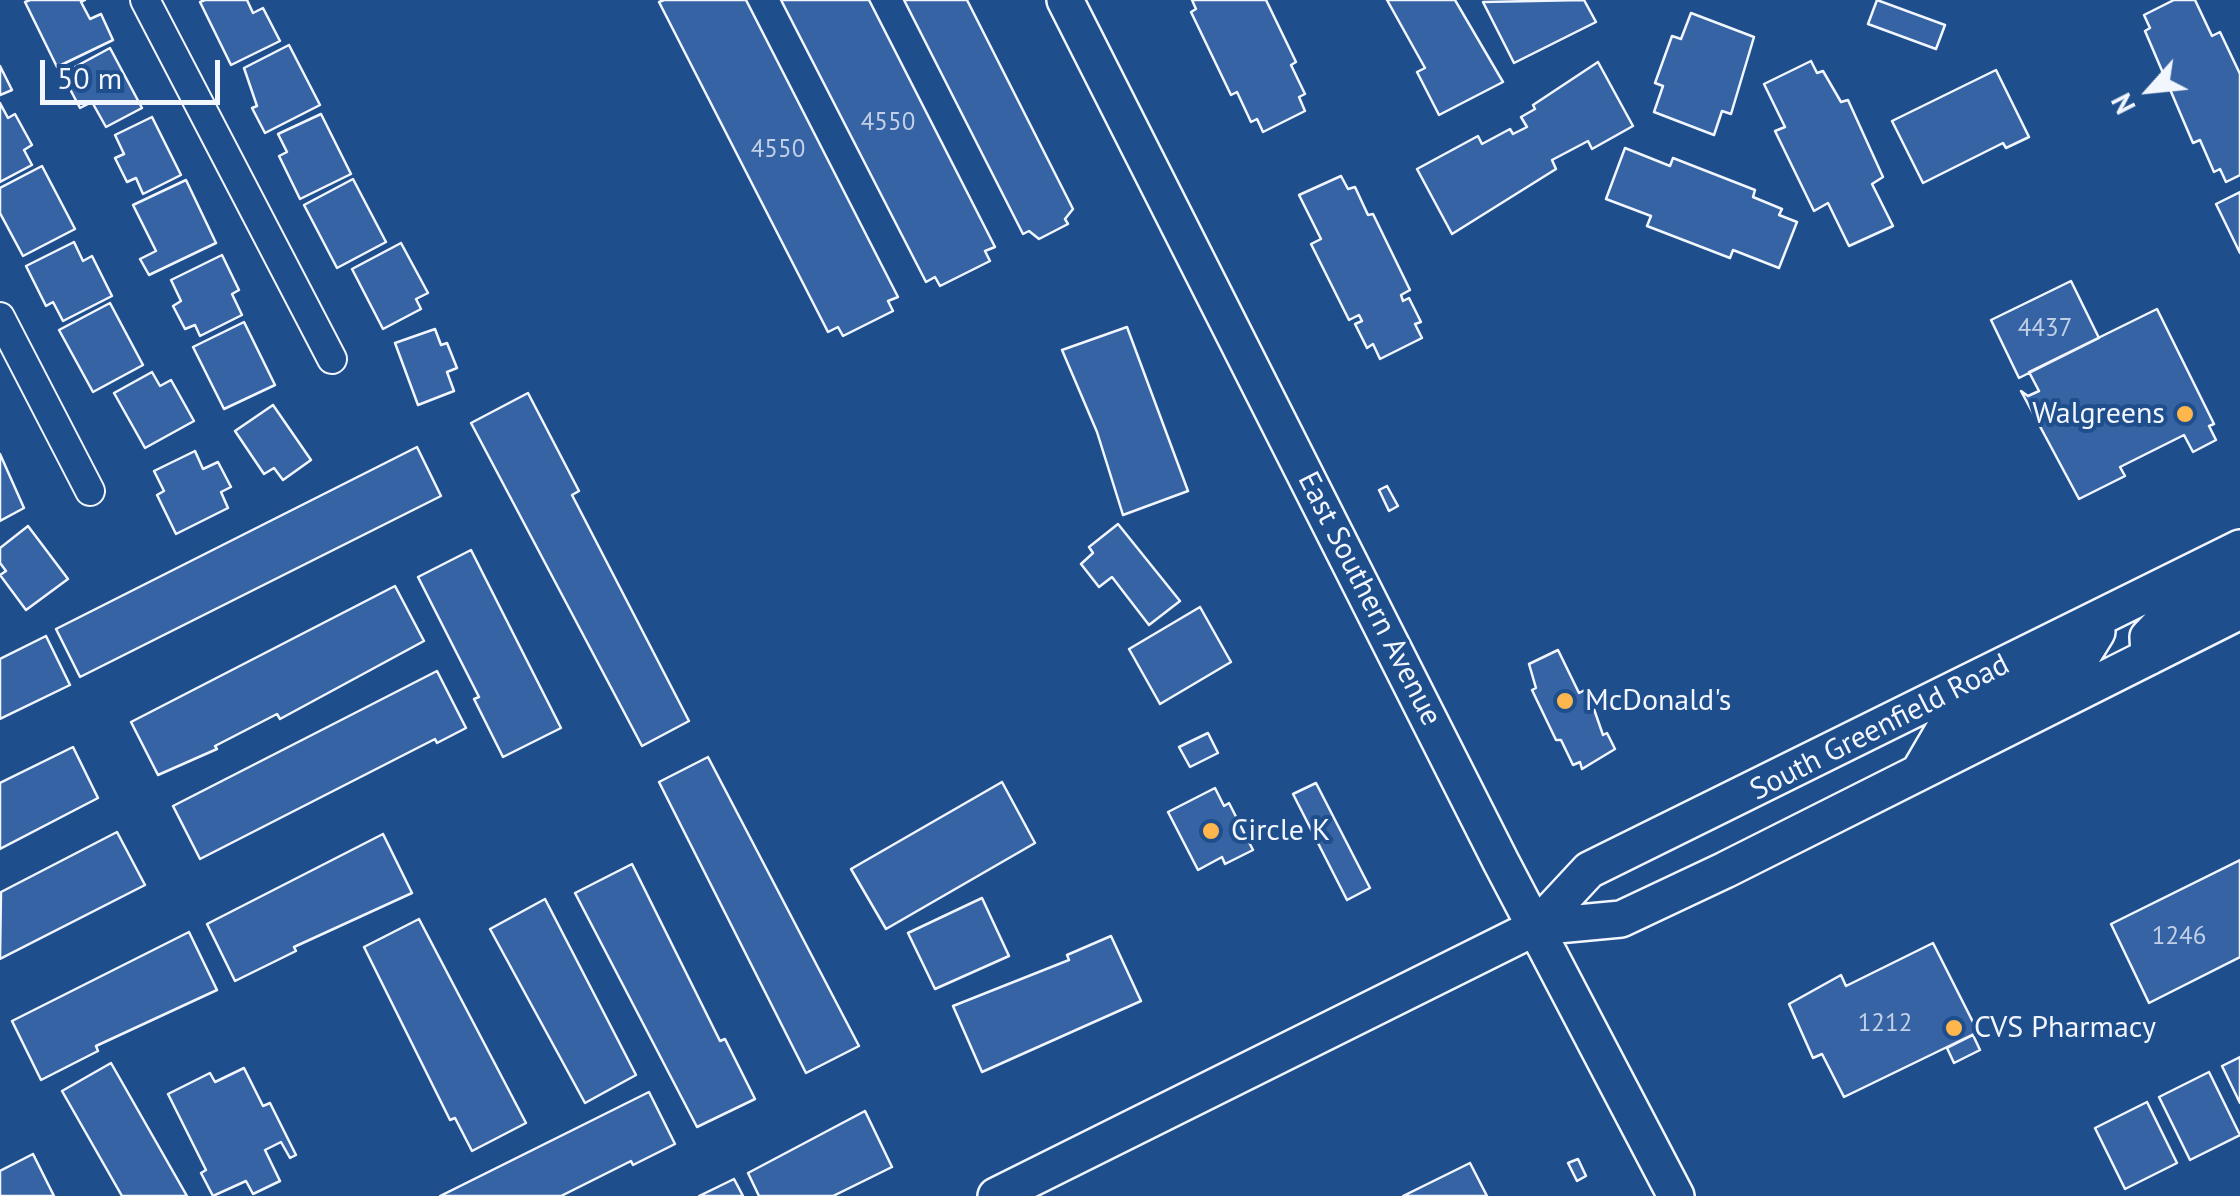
<!DOCTYPE html>
<html>
<head>
<meta charset="utf-8">
<style>
  body { margin:0 }
  #map { position:relative; width:2240px; height:1196px; overflow:hidden; background:#1f4e8c; font-family:"PT Sans",sans-serif }
  canvas { display:block }
  .north { position:absolute; left:2100px; top:40px; width:100px; height:100px; -webkit-text-stroke:8px #1f4e8c; paint-order:stroke; rotate:243deg; font-size:28px; font-weight:700; line-height:40px; text-align:center; color:#f2f6ff }
  .north::after { content:''; display:block; margin:auto; width:35px; height:45px; background:#f2f6ff; clip-path:polygon(50% 0,100% 100%,50% 72%,0 100%) }
  .scale { position:absolute; left:40px; top:60px; width:180px; height:45px; box-sizing:border-box; border:5px solid #f2f6ff; border-top:0; padding-left:12px; font-size:30px; line-height:35px; white-space:nowrap; color:#f2f6ff; -webkit-text-stroke:8px #1f4e8c; paint-order:stroke }
</style>
</head>
<body>
<div id="map">
<canvas width="2240" height="1196"></canvas>
<div class="north">N</div>
<div class="scale">50 m</div>
</div>
<script>
const ctx = document.querySelector('canvas').getContext('2d');
ctx.lineJoin = 'round';
function paint(path, color) {
  ctx.fillStyle = color;
  ctx.fill(path, 'evenodd');
}
function shape(rows) {
  const path = new Path2D();
  for (const r of rows) {
    path.moveTo(r[0], r[1]);
    for (let i = 2; i < r.length; i += 2) path.lineTo(r[i], r[i + 1]);
  }
  return path;
}
function strokePath(path, color, width, dash) {
  ctx.strokeStyle = color;
  ctx.lineWidth = width;
  ctx.lineCap = dash ? 'butt' : 'round';
  ctx.setLineDash(dash || []);
  ctx.stroke(path);
}
function label(font, color, halo, rows, align = 'center') {
  ctx.font = font + ' "PT Sans",sans-serif';
  ctx.lineWidth = 8;
  ctx.setLineDash([]);
  ctx.textBaseline = 'middle';
  ctx.strokeStyle = halo;
  ctx.fillStyle = color;
  for (const [text, x, y, turn = 0] of rows) {
    ctx.save();
    ctx.translate(x, y);
    ctx.rotate((+turn || 0) * Math.PI / 180);
    ctx.textAlign = isNaN(turn) ? turn : align;
    if (halo) ctx.strokeText(text, 0, 0);
    ctx.fillText(text, 0, 0);
    ctx.restore();
  }
}
const building = shape([
  [30,0,85,0,81,2,90,19,101,14,113,40,57,67,25,2,30,0],
  [205,0,247,0,253,13,263,8,280,41,231,65,200,2,205,0],
  [664,0,746,0,898,297,888,301,893,311,843,336,838,327,828,332,659,2,664,0],
  [781,0,869,0,995,247,985,251,990,261,940,286,935,277,926,282,781,0],
  [904,0,967,0,1073,209,1065,219,1068,224,1039,239,1029,231,1023,234,904,0],
  [1192,0,1266,0,1296,62,1291,65,1305,94,1299,97,1305,111,1263,132,1257,119,1251,122,1237,92,1231,95,1191,12,1196,9,1192,0],
  [1387,0,1455,0,1503,82,1439,115,1417,72,1425,68,1387,0],
  [1584,0,1596,22,1514,63,1483,2,1584,0],
  [1877,0,1945,25,1936,49,1868,24,1877,0],
  [2174,0,2195,0,2212,36,2220,32,2240,74,2240,175,2226,182,2220,169,2214,172,2200,140,2193,143,2145,31,2150,28,2144,15,2174,0],
  [1691,13,1754,37,1731,114,1722,111,1714,135,1654,112,1663,86,1655,83,1672,36,1681,39,1691,13],
  [289,45,320,105,265,133,252,108,257,106,244,68,289,45],
  [110,48,142,108,106,127,92,102,80,108,62,74,110,48],
  [1811,61,1817,73,1823,71,1841,102,1848,100,1883,177,1872,184,1893,226,1849,246,1828,203,1814,211,1775,131,1785,127,1764,84,1811,61],
  [1598,62,1633,126,1592,149,1588,141,1552,160,1556,169,1452,234,1417,169,1478,136,1482,144,1510,129,1513,134,1527,127,1521,117,1535,109,1533,105,1598,62],
  [0,66,12,90,0,95,0,66],
  [1996,70,2029,137,2006,148,2003,143,1923,183,1892,121,1996,70],
  [0,103,8,118,15,114,32,145,24,150,32,165,0,182,0,103],
  [321,114,351,174,300,199,279,156,287,152,278,134,321,114],
  [152,117,181,175,143,194,136,178,127,182,115,158,124,154,115,135,152,117],
  [1625,148,1670,166,1673,158,1755,190,1753,197,1782,209,1779,215,1797,222,1779,268,1733,250,1730,258,1647,226,1651,216,1606,199,1625,148],
  [42,166,75,229,23,256,0,213,0,188,42,166],
  [1341,176,1348,189,1355,187,1368,215,1373,214,1410,290,1401,295,1403,301,1409,298,1421,322,1415,324,1422,338,1380,359,1373,344,1367,348,1355,324,1362,321,1359,315,1349,320,1311,244,1321,239,1299,195,1341,176],
  [353,179,386,242,337,268,304,205,353,179],
  [186,180,216,243,149,275,140,259,156,251,133,205,186,180],
  [2240,192,2240,253,2216,204,2240,192],
  [74,242,83,261,92,256,112,296,63,321,53,302,46,306,26,266,74,242],
  [401,243,428,293,416,299,421,309,383,329,352,269,401,243],
  [222,255,239,290,232,294,242,315,200,336,195,325,185,329,173,306,181,301,171,280,222,255],
  [2071,281,2099,338,2019,378,1991,320,2071,281],
  [110,303,143,365,93,392,59,330,110,303],
  [2157,309,2214,424,2209,426,2216,440,2193,452,2184,435,2120,467,2125,476,2079,499,2021,391,2028,396,2039,391,2029,372,2157,309],
  [244,322,275,385,224,409,193,347,244,322],
  [1127,327,1188,491,1123,515,1097,432,1062,350,1127,327],
  [435,329,441,345,447,343,457,368,447,372,454,391,418,405,395,343,435,329],
  [152,372,160,386,171,380,194,421,145,448,114,393,152,372],
  [528,393,579,491,572,495,689,721,642,746,471,423,528,393],
  [273,405,311,460,283,480,274,468,264,474,235,431,273,405],
  [417,447,441,496,80,677,56,629,417,447],
  [195,451,203,469,218,462,231,487,221,492,228,508,176,534,157,495,164,491,154,471,195,451],
  [0,454,24,508,0,521,0,454],
  [1387,486,1398,506,1389,511,1379,490,1387,486],
  [1118,524,1180,601,1149,625,1112,577,1099,587,1081,564,1093,553,1089,547,1118,524],
  [28,526,68,579,26,610,0,575,6,571,0,563,0,548,28,526],
  [471,550,561,728,503,757,474,699,479,697,418,577,471,550],
  [395,586,424,641,280,719,277,714,215,746,217,749,158,775,131,722,395,586],
  [1200,607,1231,662,1160,704,1129,649,1200,607],
  [46,636,70,685,0,719,0,659,46,636],
  [1558,650,1579,693,1587,689,1603,735,1607,733,1615,749,1582,769,1580,762,1573,765,1561,740,1556,740,1532,690,1536,688,1529,664,1558,650],
  [437,671,466,728,437,743,435,739,200,859,173,806,437,671],
  [1208,733,1218,753,1190,767,1179,747,1208,733],
  [73,747,98,798,0,849,0,783,73,747],
  [708,757,859,1046,806,1073,659,782,708,757],
  [1002,782,1035,843,886,929,851,869,1002,782],
  [1316,783,1370,888,1347,900,1293,794,1316,783],
  [1215,788,1224,806,1229,803,1253,850,1225,864,1222,857,1198,870,1168,812,1215,788],
  [117,832,145,885,0,959,1,892,117,832],
  [383,834,412,893,294,947,296,951,235,981,207,924,383,834],
  [2240,860,2240,957,2149,1003,2111,924,2240,860],
  [632,864,720,1041,725,1039,755,1099,697,1127,575,893,632,864],
  [982,898,1009,956,935,989,908,933,982,898],
  [545,899,636,1075,585,1103,490,929,545,899],
  [419,919,526,1123,472,1151,455,1118,450,1120,364,947,419,919],
  [189,932,217,990,96,1046,98,1051,41,1080,12,1021,189,932],
  [1111,936,1141,1001,982,1072,953,1006,1069,960,1067,955,1111,936],
  [1933,943,1978,1032,1844,1097,1822,1054,1813,1058,1789,1004,1841,975,1846,986,1933,943],
  [1973,1035,1980,1050,1954,1063,1947,1048,1973,1035],
  [2240,1057,2240,1103,2222,1066,2240,1057],
  [111,1063,187,1196,122,1196,62,1091,111,1063],
  [244,1068,263,1106,270,1103,296,1155,290,1158,281,1142,265,1150,280,1181,253,1194,246,1181,213,1196,201,1173,206,1170,168,1094,210,1073,215,1082,244,1068],
  [2209,1072,2240,1135,2190,1160,2159,1097,2209,1072],
  [649,1092,675,1144,633,1165,631,1161,561,1196,440,1196,649,1092],
  [2147,1102,2177,1163,2125,1189,2095,1128,2147,1102],
  [865,1111,892,1167,833,1196,759,1196,748,1173,865,1111],
  [33,1154,54,1196,0,1196,0,1171,33,1154],
  [1578,1159,1586,1176,1577,1181,1568,1163,1578,1159],
  [1470,1163,1487,1196,1403,1196,1470,1163],
  [734,1179,743,1196,699,1196,734,1179]
]);
const minor = shape([
  [145,0,332,359],
  [0,317,90,491]
]);
const major = shape([
  [1065,0,1501,862,1676,1196],
  [2149,657,2148,637,2168,616,2240,577],
  [1919,772,1943,731,2084,653,2097,632,2096,620],
  [1536,927,1589,870,2240,548],
  [996,1196,1536,927,1621,919,1725,870,2240,611]
]);
const markers = [
  [2185,414,10,"#ffb74d"],
  [1565,701,10,"#ffb74d"],
  [1211,831,10,"#ffb74d"],
  [1954,1028,10,"#ffb74d"]
];
const numberNames = [
  ["4550",888,123],
  ["4550",778,150],
  ["4437",2045,329],
  ["1246",2179,937],
  ["1212",1885,1024]
];
const poiNames = [
  ["Walgreens",2165,414,"right"],
  ["McDonald's",1585,701],
  ["Circle K",1231,831],
  ["CVS Pharmacy",1974,1028]
];
const streetNames = [
  ["East Southern Avenue",1369,599,63],
  ["South Greenfield Road",1880,728,-27]
];
paint(building, '#3563a3');
strokePath(building, '#f2f6ff', 2.5);
strokePath(minor, '#f2f6ff', 32);
strokePath(major, '#f2f6ff', 40);
strokePath(minor, '#1f4e8c', 28);
strokePath(major, '#1f4e8c', 35);
for (const [x, y, r, color] of markers) {
  const dot = new Path2D();
  dot.arc(x, y, r, 0, 2 * Math.PI);
  ctx.fillStyle = color;
  ctx.fill(dot);
  strokePath(dot, '#1f4e8c', 4);
}
label('25px', '#c3d1e8', null, numberNames);
label('30px', '#f2f6ff', '#1f4e8c', poiNames, 'left');
label('30px', '#f2f6ff', '#1f4e8c', streetNames);
</script>
</body>
</html>
